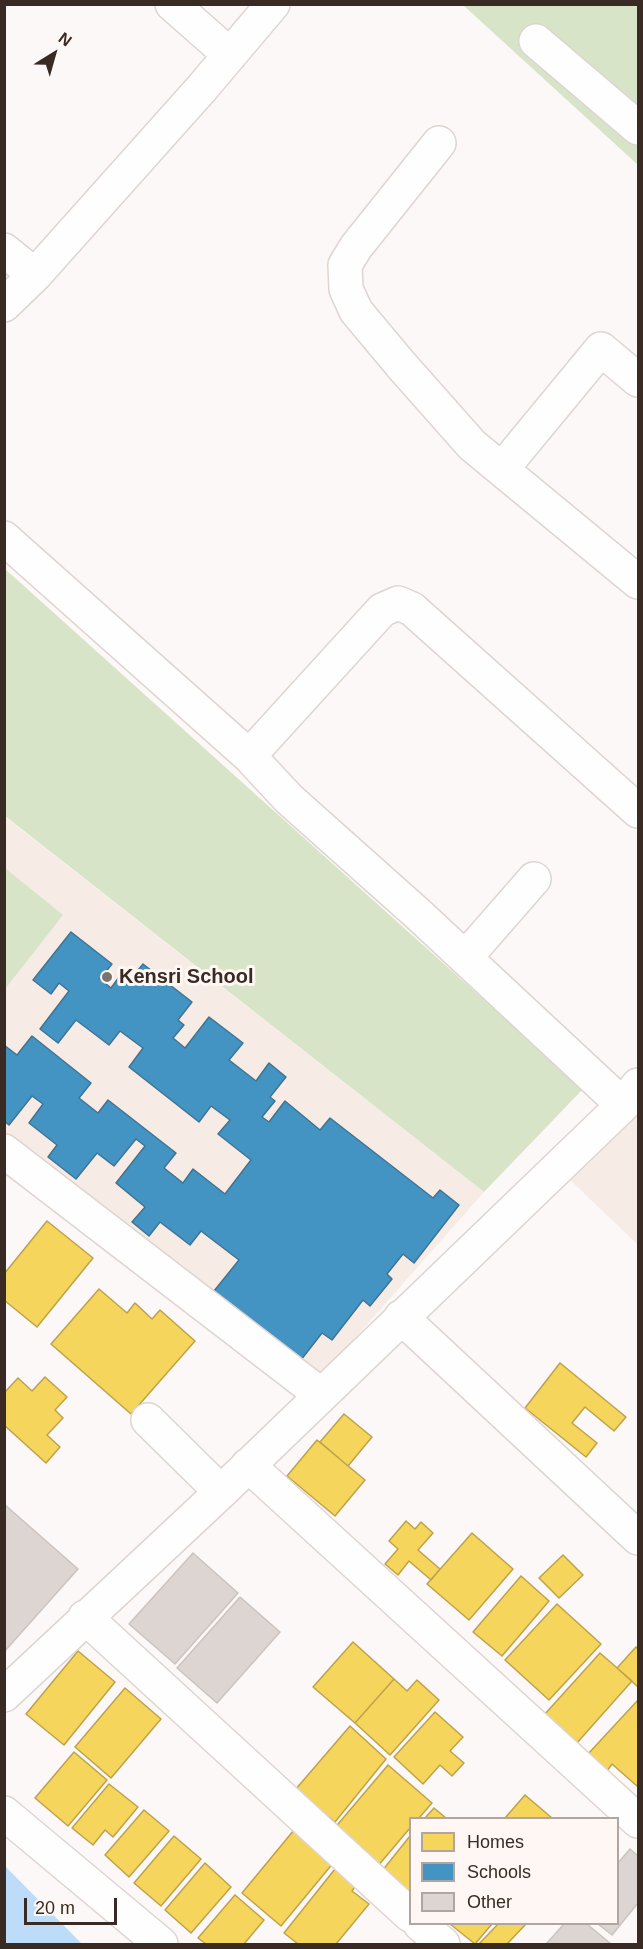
<!DOCTYPE html>
<html>
<head>
<meta charset="utf-8">
<style>
  body { margin:0 }
  #map { position:relative; width:643px; height:1949px; overflow:hidden; background:#fcf8f7; font-family:Arial,sans-serif }
  canvas { display:block }
  .frame { position:absolute; inset:0; border:6px solid #392b24; pointer-events:none }
  .legend { position:absolute; left:409px; top:1817px; width:210px; height:108px; box-sizing:border-box; background:#fff7f4; border:2px solid #b0a5a1; margin:0; padding:8px 10px; list-style:none; font-size:18px; color:#392b24 }
  .legend li { display:flex; align-items:center; gap:12px; height:30px }
  .legend b { width:30px; border:2px solid #b0a5a1 }
  .north { position:absolute; left:24px; top:24px; width:60px; height:60px; -webkit-text-stroke:4px #fff7f4; paint-order:stroke; rotate:37deg; font-size:16px; font-weight:700; line-height:24px; text-align:center; color:#392b24 }
  .north::after { content:''; display:block; margin:auto; width:21px; height:27px; background:#392b24; clip-path:polygon(50% 0,100% 100%,50% 72%,0 100%) }
  .scale { position:absolute; left:24px; top:1898px; width:93px; height:27px; box-sizing:border-box; border:3px solid #392b24; border-top:0; padding-left:8px; font-size:18px; line-height:21px; white-space:nowrap; color:#392b24; -webkit-text-stroke:4px #fff7f4; paint-order:stroke }
</style>
</head>
<body>
<div id="map">
<canvas width="643" height="1949"></canvas>
<div class="frame"></div>
<ul class="legend">
<li><b style="height:16px;background:#f6d55c"></b>Homes</li>
<li><b style="height:16px;background:#4393c3"></b>Schools</li>
<li><b style="height:16px;background:#ddd5d1"></b>Other</li>
</ul>
<div class="north">N</div>
<div class="scale">20 m</div>
</div>
<script>
const ctx = document.querySelector('canvas').getContext('2d');
ctx.lineJoin = 'round';
function paint(path, color) {
  ctx.fillStyle = color;
  ctx.fill(path, 'evenodd');
}
function shape(rows) {
  const path = new Path2D();
  for (const r of rows) {
    path.moveTo(r[0], r[1]);
    for (let i = 2; i < r.length; i += 2) path.lineTo(r[i], r[i + 1]);
  }
  return path;
}
function strokePath(path, color, width, dash) {
  ctx.strokeStyle = color;
  ctx.lineWidth = width;
  ctx.lineCap = dash ? 'butt' : 'round';
  ctx.setLineDash(dash || []);
  ctx.stroke(path);
}
function label(font, color, halo, rows, align = 'center') {
  ctx.font = font + ' Arial,sans-serif';
  ctx.lineWidth = 6;
  ctx.setLineDash([]);
  ctx.textBaseline = 'middle';
  ctx.strokeStyle = halo;
  ctx.fillStyle = color;
  for (const [text, x, y, turn = 0] of rows) {
    ctx.save();
    ctx.translate(x, y);
    ctx.rotate((+turn || 0) * Math.PI / 180);
    ctx.textAlign = isNaN(turn) ? turn : align;
    if (halo) ctx.strokeText(text, 0, 0);
    ctx.fillText(text, 0, 0);
    ctx.restore();
  }
}
const built = shape([
  [4,816,484,1192,316,1382,5,1137],
  [638,1102,638,1245,566,1176]
]);
const green = shape([
  [463,5,638,5,638,165],
  [4,568,583,1089,484,1192,5,816],
  [5,868,63,915,5,989]
]);
const water = shape([
  [4,1866,5,1866,82,1944,5,1944]
]);
const homes = shape([
  [47,1221,93,1258,37,1327,4,1300,4,1274,47,1221],
  [99,1289,127,1313,135,1303,152,1319,160,1310,195,1341,131,1414,51,1344,99,1289],
  [560,1363,626,1417,614,1431,585,1407,572,1423,597,1443,586,1457,525,1408,560,1363],
  [45,1377,67,1397,55,1410,63,1418,47,1435,60,1447,46,1463,4,1425,4,1393,18,1378,32,1391,45,1377],
  [344,1414,372,1437,348,1466,320,1442,344,1414],
  [317,1440,365,1480,335,1516,287,1476,317,1440],
  [406,1521,415,1529,421,1522,433,1533,418,1550,440,1569,431,1580,409,1561,398,1575,385,1564,398,1549,389,1541,406,1521],
  [472,1533,513,1569,469,1620,427,1584,472,1533],
  [563,1555,583,1575,559,1598,539,1578,563,1555],
  [521,1576,549,1601,502,1656,473,1632,521,1576],
  [557,1604,601,1644,549,1700,505,1660,557,1604],
  [353,1642,394,1679,355,1723,313,1687,353,1642],
  [636,1647,638,1649,638,1687,617,1668,636,1647],
  [78,1651,115,1682,64,1745,26,1714,78,1651],
  [600,1653,632,1681,576,1744,544,1715,600,1653],
  [394,1679,407,1691,417,1680,439,1700,390,1755,355,1723,394,1679],
  [125,1688,161,1719,111,1778,75,1747,125,1688],
  [638,1700,638,1783,637,1786,612,1764,607,1771,588,1754,638,1700],
  [435,1712,463,1737,450,1751,464,1763,452,1776,440,1765,423,1784,394,1757,435,1712],
  [350,1726,386,1759,335,1822,295,1790,350,1726],
  [74,1752,107,1780,68,1826,35,1798,74,1752],
  [388,1765,432,1803,419,1818,410,1818,410,1828,377,1867,333,1830,388,1765],
  [109,1784,138,1807,113,1837,105,1830,93,1845,72,1828,109,1784],
  [525,1795,552,1818,505,1818,525,1795],
  [434,1808,446,1818,425,1818,434,1808],
  [144,1810,169,1831,129,1877,105,1855,144,1810],
  [294,1830,334,1862,281,1926,242,1893,294,1830],
  [174,1836,201,1859,161,1906,134,1883,174,1836],
  [410,1836,410,1895,382,1871,410,1836],
  [205,1863,231,1887,191,1933,165,1910,205,1863],
  [335,1869,356,1885,352,1891,369,1904,336,1944,298,1944,284,1933,335,1869],
  [235,1895,264,1920,244,1944,206,1944,198,1938,235,1895],
  [450,1924,492,1924,475,1944,450,1924],
  [498,1924,526,1924,507,1944,479,1944,498,1924]
]);
const schools = shape([
  [71,932,112,964,100,979,111,988,122,973,130,980,143,964,192,1002,178,1020,184,1025,173,1038,185,1048,209,1017,243,1043,229,1060,256,1081,269,1063,286,1077,270,1097,275,1101,262,1117,269,1122,285,1101,320,1130,330,1118,433,1198,440,1190,459,1205,414,1263,403,1254,387,1274,392,1279,370,1306,363,1300,332,1340,322,1333,297,1365,210,1296,239,1260,201,1231,190,1245,160,1222,149,1236,132,1222,145,1207,116,1183,145,1146,136,1139,114,1166,97,1153,76,1179,48,1157,57,1145,29,1123,43,1104,32,1096,9,1125,4,1121,4,1045,17,1055,32,1036,91,1083,79,1098,98,1113,108,1100,176,1153,164,1168,183,1183,193,1169,225,1194,251,1160,218,1134,230,1120,211,1106,199,1122,129,1067,143,1048,120,1031,109,1045,76,1020,58,1043,40,1029,69,991,59,983,51,994,33,980,71,932]
]);
const building = shape([
  [4,1504,78,1569,4,1652,4,1504],
  [193,1553,238,1593,175,1664,129,1624,193,1553],
  [240,1597,280,1632,217,1703,177,1668,240,1597],
  [630,1849,638,1856,638,1903,612,1935,598,1924,618,1924,618,1863,630,1849],
  [564,1924,587,1924,611,1944,546,1944,564,1924]
]);
const minor = shape([
  [172,4,230,55],
  [536,41,638,128],
  [439,143,356,247,345,265,346,289,356,311,402,366,472,445,638,582],
  [4,250,35,275],
  [4,305,35,275,202,88,273,4],
  [502,469,601,349,638,380],
  [4,538,249,756,289,799,418,914,623,1105],
  [249,756,382,610,398,603,412,609,638,811],
  [465,958,534,879],
  [4,1151,320,1394],
  [401,1317,638,1538],
  [148,1420,221,1492],
  [248,1465,638,1821],
  [85,1617,410,1915],
  [4,1695,221,1492,623,1105,638,1085],
  [4,1813,161,1944],
  [420,1924,443,1944]
]);
const markers = [
  [107,977,6,"#7d736e"]
];
const poiNames = [
  ["Kensri School",119,977]
];
paint(built, '#f7ebe6');
paint(green, '#d8e4c8');
paint(water, '#bcdcf9');
paint(homes, '#f6d55c');
strokePath(homes, '#bda24b', 1.5);
paint(schools, '#4393c3');
strokePath(schools, '#407493', 1.5);
paint(building, '#ddd5d1');
strokePath(building, '#ccc3bf', 1.5);
strokePath(minor, '#ded5d1', 36);
strokePath(minor, '#fffefe', 33);
for (const [x, y, r, color] of markers) {
  const dot = new Path2D();
  dot.arc(x, y, r, 0, 2 * Math.PI);
  ctx.fillStyle = color;
  ctx.fill(dot);
  strokePath(dot, '#fff7f4', 2);
}
label('bold 20px', '#392b24', '#fff7f4', poiNames, 'left');
</script>
</body>
</html>
